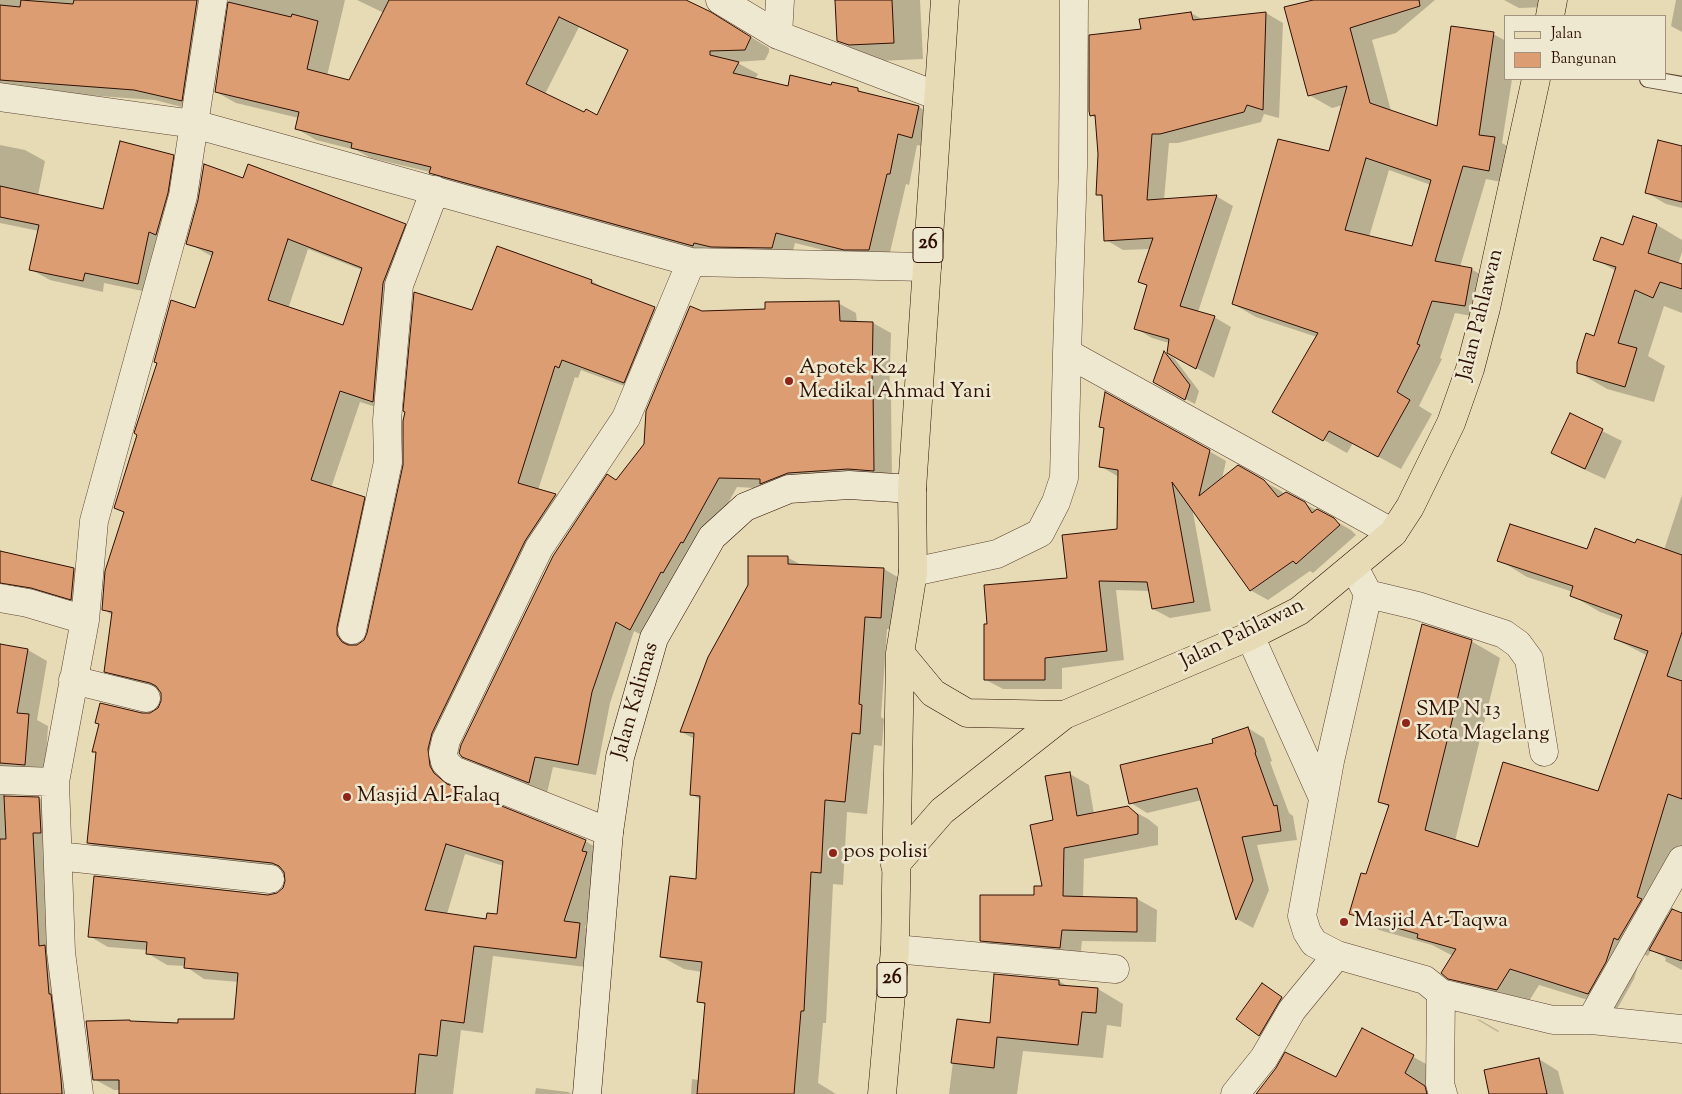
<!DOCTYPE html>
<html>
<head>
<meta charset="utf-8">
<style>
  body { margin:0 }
  #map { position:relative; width:1682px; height:1094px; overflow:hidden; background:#e7dbb6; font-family:"Sorts Mill Goudy",serif }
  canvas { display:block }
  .legend { position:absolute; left:1504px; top:15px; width:162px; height:65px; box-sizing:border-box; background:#efe8d0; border:1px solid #a2917e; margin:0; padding:6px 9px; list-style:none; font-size:15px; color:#2e0f03 }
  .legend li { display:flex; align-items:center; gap:10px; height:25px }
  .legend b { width:25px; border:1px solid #a2917e }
</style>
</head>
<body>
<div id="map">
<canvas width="1682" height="1094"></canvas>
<ul class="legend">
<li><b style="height:6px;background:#e7dbb6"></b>Jalan</li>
<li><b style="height:14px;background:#dd9d72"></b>Bangunan</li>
</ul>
</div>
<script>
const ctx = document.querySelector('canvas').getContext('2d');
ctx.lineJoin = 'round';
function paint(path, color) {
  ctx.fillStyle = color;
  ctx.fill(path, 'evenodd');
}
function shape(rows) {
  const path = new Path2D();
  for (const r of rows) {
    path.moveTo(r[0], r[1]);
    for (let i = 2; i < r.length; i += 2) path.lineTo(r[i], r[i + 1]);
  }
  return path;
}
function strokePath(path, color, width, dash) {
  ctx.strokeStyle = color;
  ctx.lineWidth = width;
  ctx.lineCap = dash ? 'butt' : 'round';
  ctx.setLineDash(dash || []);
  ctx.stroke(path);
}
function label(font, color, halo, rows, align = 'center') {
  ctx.font = font + ' "Sorts Mill Goudy",serif';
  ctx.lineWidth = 5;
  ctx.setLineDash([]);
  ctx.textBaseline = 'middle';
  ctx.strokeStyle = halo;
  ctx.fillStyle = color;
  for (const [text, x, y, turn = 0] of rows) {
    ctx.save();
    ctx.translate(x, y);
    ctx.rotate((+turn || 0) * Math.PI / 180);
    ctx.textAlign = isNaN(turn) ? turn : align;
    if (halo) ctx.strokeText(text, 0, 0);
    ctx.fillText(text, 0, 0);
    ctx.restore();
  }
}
const shadow = shape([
  [0,0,222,0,201,112,155,100,0,89],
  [229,0,345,0,327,76,349,81,384,13,357,0,685,0,729,24,769,48,769,52,765,60,736,62,758,74,755,79,789,87,832,87,858,90,866,94,919,107,938,118,931,148,917,145,909,185,906,184,888,261,864,260,795,243,791,259,713,257,450,184,430,172,371,158,356,150,316,140,297,129,299,118,236,103,216,92],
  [579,27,629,51,598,116,585,114,545,94],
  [836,0,920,0,923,59,879,61,867,57,838,40],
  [1318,0,1435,0,1396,33,1372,40,1391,111,1438,128,1493,34,1506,41,1506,79,1512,79,1502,143,1517,152,1512,184,1486,179,1460,267,1471,269,1494,282,1488,319,1455,313,1440,358,1442,359,1419,406,1432,414,1401,469,1353,443,1347,453,1274,412,1317,337,1256,317,1233,304,1330,152,1343,105,1332,108,1309,95],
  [1389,170,1431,185,1412,248,1369,237],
  [1504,0,1549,0,1549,7,1519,8],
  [1676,0,1682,0,1682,32,1671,26],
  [1191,13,1204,20,1266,13,1283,23,1279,118,1264,114,1261,122,1178,143,1169,143,1164,200,1216,196,1233,206,1198,312,1214,317,1231,327,1214,378,1168,352,1169,343,1152,338,1135,328,1148,286,1139,281,1150,249,1123,250,1106,240,1104,198,1097,194,1099,154,1096,118,1091,115,1142,30],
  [0,145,25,150,45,161,38,195,104,210,173,156,193,167,157,294,104,283,103,292,50,280,30,269,39,231,0,223],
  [1682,147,1682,208,1666,204,1647,193],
  [244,179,405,225,424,236,403,295,392,412,360,402,331,488,364,498,383,509,356,638,356,647,364,642,473,312,498,248,592,281,611,292,655,309,674,320,643,393,581,370,578,378,575,377,538,490,556,495,575,506,451,745,449,778,453,786,459,790,585,841,604,852,605,864,585,928,599,935,595,968,493,956,483,1033,461,1030,453,1094,120,1094,120,1090,114,1090,94,1079,130,1021,132,1022,179,1024,235,1020,239,982,204,979,185,966,167,965,147,953,147,950,108,947,89,936,276,895,283,889,287,880,286,873,108,854,88,843,97,753,93,751,142,714,150,714,159,709,162,702,161,691,125,682,106,671,112,615,103,609,125,513,115,508,196,309,213,257,188,243],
  [308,249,362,270,344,327,288,309],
  [465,854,504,866,498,915,487,920,447,914],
  [1634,218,1657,225,1682,240,1682,252,1678,264,1682,265,1682,313,1664,306,1648,356,1665,366,1654,402,1607,389,1578,372,1595,337,1616,271,1595,259,1624,246],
  [838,303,856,313,857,323,873,323,891,333,889,396,891,397,892,481,771,489,737,487,701,552,649,639,634,631,610,703,596,775,553,767,547,793,481,766,463,756,616,481,645,445,702,313,766,310],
  [1165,353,1174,358,1199,391,1195,404,1154,382],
  [1570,415,1622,441,1605,479,1572,464,1553,453],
  [1100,426,1209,451,1226,461,1222,479,1238,467,1281,491,1284,494,1286,493,1351,530,1356,535,1313,573,1310,571,1268,600,1250,590,1192,507,1211,611,1170,618,1153,609,1150,591,1116,590,1124,660,1062,668,1062,689,1003,689,986,680,1068,579,1118,530,1119,477,1100,466,1106,429],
  [1682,495,1682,858,1665,914,1669,916,1682,914,1682,970,1665,961,1666,958,1651,950,1648,956,1642,954,1634,979,1617,1009,1539,985,1526,1006,1478,995,1449,978,1453,956,1432,945,1379,930,1350,914,1367,875,1389,807,1380,802,1471,641,1500,658,1455,841,1479,848,1599,792,1648,656,1615,639,1622,620,1600,612,1571,595,1573,592,1527,577,1499,560,1636,545,1664,550],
  [0,553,74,569,93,580,90,610,0,593],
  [787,557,803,566,884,569,906,582,903,630,887,629,881,717,884,719,882,746,874,745,867,814,847,812,843,885,833,884,826,1023,823,1023,818,1083,836,1094,691,1094,692,1079,699,1080,706,1005,699,1001,702,972,684,969,662,957,697,880,701,800,691,794,695,739,681,732],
  [0,645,28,650,47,661,37,720,48,726,45,776,4,792,5,797,39,798,58,810,81,1094,0,1094],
  [1248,728,1264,738,1272,761,1270,762,1289,813,1293,816,1297,840,1257,845,1269,890,1253,928,1237,919,1202,800,1147,813,1131,803,1215,744],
  [1070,774,1089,785,1094,814,1128,808,1148,819,1158,827,1158,845,1084,859,1083,898,1137,899,1157,910,1156,942,1082,941,1080,959,1001,952,981,940,1044,887,1054,821],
  [1059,981,1069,987,1098,989,1123,1004,1121,1027,1107,1025,1103,1058,1023,1051,1017,1094,949,1094,958,1021,991,1025],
  [1263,985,1301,1010,1279,1046,1260,1035],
  [1476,1019,1480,1020,1499,1031,1498,1032],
  [1362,1029,1439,1071,1438,1094,1257,1094,1336,1079],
  [1539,1059,1558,1071,1564,1094,1491,1094],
  [536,1088,568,1092,572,1094,535,1094]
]);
const building = shape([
  [21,0,73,4,74,0,197,0,182,101,134,90,0,80,0,5,20,7,21,0],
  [389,0,686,0,711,12,751,37,745,50,710,51,710,55,739,62,733,73,788,86,790,75,831,85,832,82,858,88,858,91,919,106,912,138,898,134,890,174,887,174,869,250,844,250,776,233,772,248,711,247,694,243,693,246,429,173,431,167,351,148,352,143,295,129,299,112,215,92,228,2,291,17,292,14,318,21,307,69,349,80,389,0],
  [559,17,628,50,597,115,586,109,584,112,526,84,559,17],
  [835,0,892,0,894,43,849,45,837,41,835,0],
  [1313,0,1419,0,1420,6,1350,28,1370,103,1437,126,1451,26,1494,32,1479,135,1495,137,1489,171,1463,166,1435,261,1472,268,1465,306,1432,301,1417,344,1420,345,1397,392,1410,400,1378,457,1329,431,1323,441,1272,412,1318,333,1232,304,1278,139,1329,151,1347,86,1308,96,1284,7,1313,0],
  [1366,158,1431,180,1412,246,1345,230,1366,158],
  [1191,12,1193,20,1266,12,1263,110,1247,105,1244,112,1160,134,1152,134,1147,200,1217,195,1180,306,1215,316,1196,369,1167,353,1169,339,1134,329,1147,285,1138,282,1153,238,1104,241,1102,195,1096,195,1098,154,1095,115,1090,116,1089,111,1089,35,1141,29,1139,19,1191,12],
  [1658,140,1682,146,1682,202,1645,193,1658,140],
  [120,141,174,155,168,193,156,235,149,232,138,284,85,273,83,281,29,270,39,225,0,217,0,186,103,209,120,141],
  [204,164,243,178,248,164,406,224,383,283,373,402,340,391,311,480,365,497,337,627,337,635,342,642,348,645,357,645,364,640,367,633,403,465,403,421,405,412,403,411,414,292,472,310,497,246,592,280,591,283,655,307,624,383,562,360,559,368,555,366,518,483,556,494,525,541,432,733,428,749,430,766,434,773,447,784,586,840,582,851,587,852,564,921,580,923,576,958,474,946,464,1023,441,1020,437,1056,419,1054,415,1094,119,1094,119,1080,93,1080,86,1021,130,1020,130,1021,178,1023,178,1019,234,1019,238,973,184,968,185,958,146,954,147,942,88,937,94,876,268,895,277,893,283,888,285,881,284,872,279,866,272,863,87,843,96,752,92,752,99,724,95,723,100,703,142,713,150,713,158,708,161,701,161,693,156,686,150,683,104,672,112,612,102,610,105,571,124,512,114,508,137,435,134,433,157,363,154,362,171,300,195,308,213,252,186,244,198,200,204,164],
  [288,239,362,268,343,325,268,300,288,239],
  [446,844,503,861,497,914,487,913,486,919,425,910,446,844],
  [1633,216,1657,224,1648,253,1682,264,1682,289,1660,282,1653,298,1635,290,1618,343,1637,348,1625,387,1577,373,1577,362,1586,333,1594,336,1616,267,1593,260,1601,237,1623,245,1633,216],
  [839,301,840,321,873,322,872,386,873,386,874,471,848,469,788,473,760,484,760,479,719,478,683,543,681,542,663,573,661,572,630,630,616,622,592,692,578,765,535,757,529,783,462,757,459,753,461,745,553,556,607,474,616,480,644,444,646,411,690,306,702,311,765,309,765,302,839,301],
  [1164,351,1190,385,1185,400,1153,382,1164,351],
  [1105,392,1210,450,1199,496,1238,465,1264,480,1278,497,1286,492,1305,502,1312,513,1317,509,1334,518,1340,525,1296,564,1293,561,1250,591,1172,482,1194,602,1152,609,1147,582,1099,581,1107,651,1045,658,1045,680,984,680,984,624,987,624,984,585,1067,578,1062,535,1117,529,1118,470,1099,467,1104,428,1099,427,1105,392],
  [1570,413,1603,429,1585,469,1551,453,1570,413],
  [1510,524,1587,549,1595,528,1635,543,1637,539,1682,555,1682,632,1667,676,1682,681,1682,799,1668,794,1637,897,1642,899,1618,940,1614,938,1606,962,1588,994,1510,969,1497,990,1448,979,1441,973,1456,949,1417,938,1418,934,1349,914,1361,873,1366,874,1389,805,1378,802,1422,624,1472,640,1425,830,1478,847,1503,762,1598,791,1648,651,1614,639,1622,615,1570,596,1573,586,1497,561,1510,524],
  [0,551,74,568,71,600,31,588,0,583,0,551],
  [748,556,788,556,788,564,884,568,881,618,865,617,859,704,862,705,860,734,852,733,845,802,825,800,821,873,811,872,804,1011,801,1011,794,1094,697,1094,705,1003,697,1002,702,962,660,957,670,876,696,879,700,796,690,795,694,733,680,732,708,657,748,585,748,556],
  [0,644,28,649,17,713,29,714,25,765,0,763,0,644],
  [1248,727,1256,752,1255,753,1274,806,1277,805,1281,831,1242,837,1253,880,1236,920,1197,788,1129,804,1120,765,1213,743,1212,739,1248,727],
  [1070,772,1077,816,1128,806,1138,815,1138,834,1064,848,1063,896,1137,898,1137,932,1062,930,1060,948,980,941,980,895,1034,895,1034,886,1042,886,1030,825,1053,820,1045,776,1070,772],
  [4,796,39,797,41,833,33,833,39,946,45,945,49,994,51,994,61,1079,62,1094,0,1094,0,839,6,839,4,796],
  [1672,909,1682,913,1682,961,1649,950,1672,909],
  [994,974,1059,980,1059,985,1098,988,1096,1013,1082,1012,1078,1045,997,1037,994,1068,951,1063,957,1019,990,1023,994,974],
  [1262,983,1282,997,1259,1036,1236,1019,1262,983],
  [1362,1028,1414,1055,1405,1073,1425,1086,1427,1094,1256,1094,1276,1068,1285,1052,1336,1077,1362,1028],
  [1539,1058,1547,1094,1489,1094,1484,1070,1539,1058]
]);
const lane = shape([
  [1648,79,1682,85]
]);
const street = shape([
  [720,0,778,35,938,96],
  [1074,0,1073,167,1067,353,1393,533],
  [778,35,780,0],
  [0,97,194,124,691,262,927,267],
  [1354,567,1368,594,1330,761,1302,916,1307,932,1314,943,1337,955,1425,980,1441,993,1553,1020,1591,1020,1682,1029],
  [913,572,997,554,1040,533,1056,502,1064,478,1067,353],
  [1368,594,1418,606,1504,634,1518,644,1529,659,1544,752],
  [0,598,28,603,85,620],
  [352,630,388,462,387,420,399,285,435,190],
  [1250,636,1323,798],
  [73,680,146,698],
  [0,780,55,782],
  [609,832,453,770,445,762,443,753,446,740,539,548,626,418,691,262],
  [58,856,270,879],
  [895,949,1115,969],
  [1441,993,1440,1084,1443,1094],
  [1591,1020,1682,860],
  [79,1094,61,952,55,782,85,620,94,521,183,196,213,0],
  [1235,1094,1264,1058,1292,1010,1337,955]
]);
const secondary = shape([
  [587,1094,609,832,620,757,654,638,712,537,745,507,789,489,849,485,912,489]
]);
const primary = shape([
  [1550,16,1553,0],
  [895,865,942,811,1064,715,1250,636,1299,611,1393,533,1410,507,1451,423,1470,369,1486,308,1536,79]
]);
const highway = shape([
  [900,653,933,693,967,713,1064,715],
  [882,1094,895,949,900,653,913,572,912,489,945,0]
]);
const markers = [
  [789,381,5,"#8f2418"],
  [1406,723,5,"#8f2418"],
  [347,797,5,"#8f2418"],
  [833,853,5,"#8f2418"],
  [1344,922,5,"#8f2418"]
];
const shields = [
  [928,245,30],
  [892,980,30]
];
const shieldNames = [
  ["26",928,245],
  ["26",892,980]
];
const streetNames = [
  ["Jalan Pahlawan",1482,315,-76],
  ["Jalan Pahlawan",1243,635,-26],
  ["Jalan Kalimas",637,701,-74]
];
const poiNames = [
  ["Apotek K24",799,369],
  ["Medikal Ahmad Yani",799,393],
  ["SMP N 13",1416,711],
  ["Kota Magelang",1416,735],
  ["Masjid Al-Falaq",357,797],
  ["pos polisi",843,853],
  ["Masjid At-Taqwa",1354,922]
];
paint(shadow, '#0003');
paint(building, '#dd9d72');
strokePath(building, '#2e0f03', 1);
strokePath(lane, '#5c4230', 18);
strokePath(street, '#5c4230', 29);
strokePath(secondary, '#2e0f03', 29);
strokePath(primary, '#2e0f03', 29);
strokePath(highway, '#2e0f03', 29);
strokePath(lane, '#efe8d0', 16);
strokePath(street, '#efe8d0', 28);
strokePath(secondary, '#efe8d0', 28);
strokePath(primary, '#e7dbb6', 28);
strokePath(highway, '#e7dbb6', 28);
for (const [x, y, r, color] of markers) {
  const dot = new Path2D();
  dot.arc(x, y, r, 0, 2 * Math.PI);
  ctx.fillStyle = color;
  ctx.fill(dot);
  strokePath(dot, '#efe8d0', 2);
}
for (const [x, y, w] of shields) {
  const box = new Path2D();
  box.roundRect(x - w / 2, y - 17.5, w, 35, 4);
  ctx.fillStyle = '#efe8d0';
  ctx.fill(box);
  strokePath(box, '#2e0f03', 1);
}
label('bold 20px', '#2e0f03', null, shieldNames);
label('21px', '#2e0f03', '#efe8d0', streetNames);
label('21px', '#2e0f03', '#efe8d0', poiNames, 'left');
</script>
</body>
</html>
